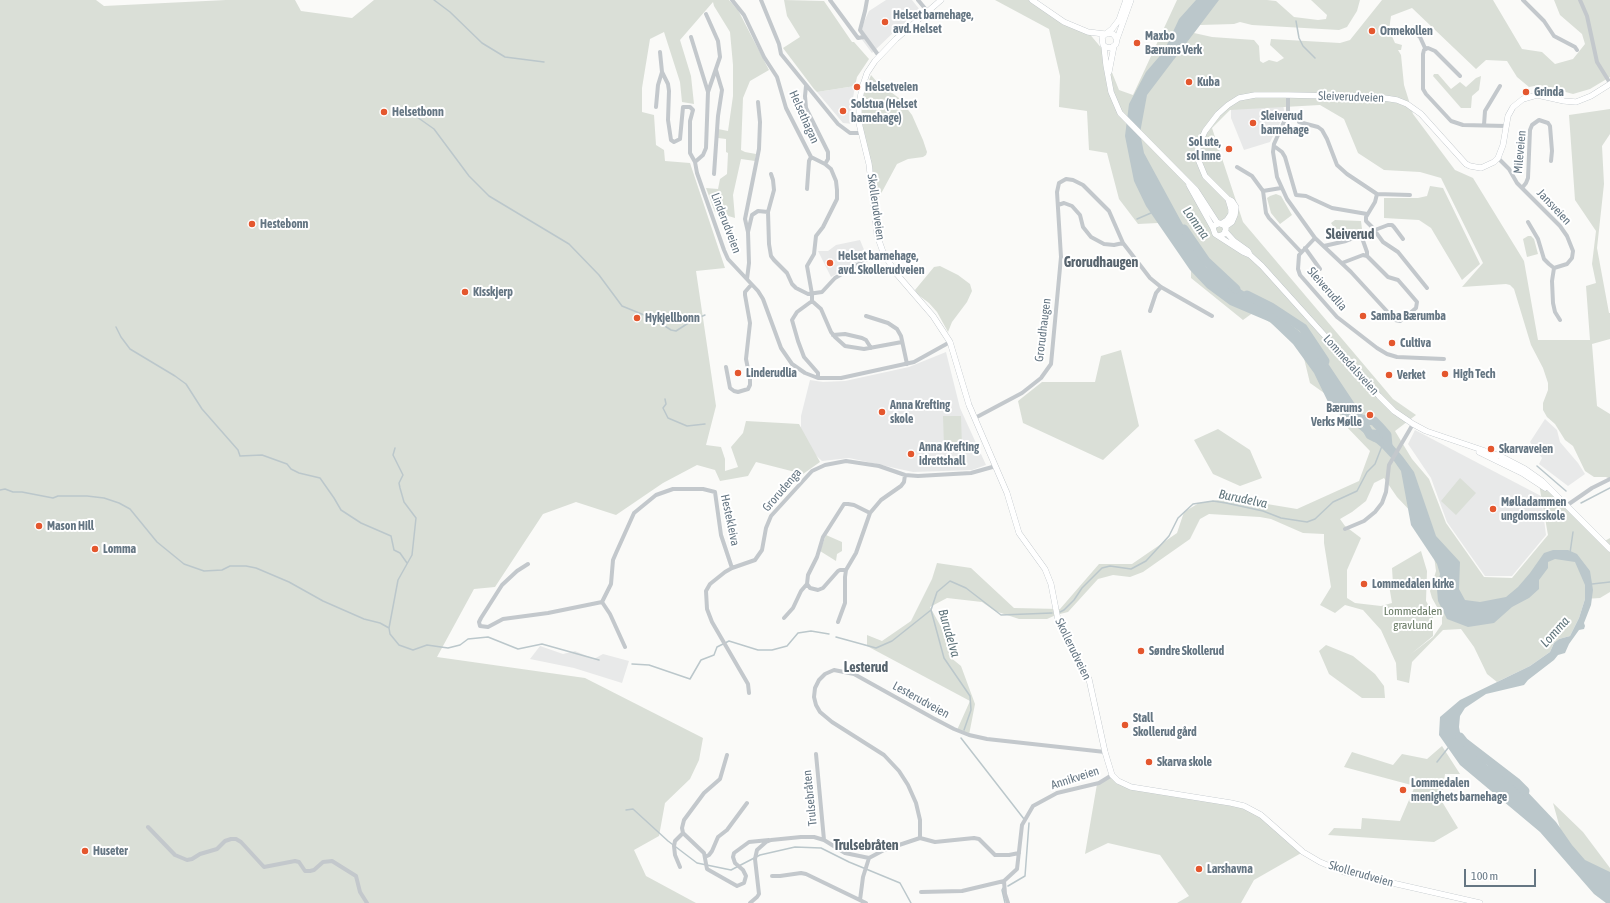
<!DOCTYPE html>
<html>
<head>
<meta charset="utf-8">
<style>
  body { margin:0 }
  #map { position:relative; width:1610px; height:903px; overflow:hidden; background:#fafaf8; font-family:"Asap Condensed",sans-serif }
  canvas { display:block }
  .scale { position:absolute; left:1464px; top:869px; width:72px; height:18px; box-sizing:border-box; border:2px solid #657683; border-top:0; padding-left:5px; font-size:12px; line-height:14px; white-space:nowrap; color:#657683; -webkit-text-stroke:3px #fff; paint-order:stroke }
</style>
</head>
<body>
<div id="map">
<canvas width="1610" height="903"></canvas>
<div class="scale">100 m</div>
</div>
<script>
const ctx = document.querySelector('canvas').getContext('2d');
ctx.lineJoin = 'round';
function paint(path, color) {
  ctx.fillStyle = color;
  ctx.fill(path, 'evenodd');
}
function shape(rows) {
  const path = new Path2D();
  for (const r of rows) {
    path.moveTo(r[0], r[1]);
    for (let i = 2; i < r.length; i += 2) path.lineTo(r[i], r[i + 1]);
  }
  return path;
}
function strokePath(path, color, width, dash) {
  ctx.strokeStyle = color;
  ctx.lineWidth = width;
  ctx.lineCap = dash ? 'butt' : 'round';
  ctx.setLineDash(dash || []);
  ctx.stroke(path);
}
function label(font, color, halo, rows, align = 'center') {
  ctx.font = font + ' "Asap Condensed",sans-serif';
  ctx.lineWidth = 4;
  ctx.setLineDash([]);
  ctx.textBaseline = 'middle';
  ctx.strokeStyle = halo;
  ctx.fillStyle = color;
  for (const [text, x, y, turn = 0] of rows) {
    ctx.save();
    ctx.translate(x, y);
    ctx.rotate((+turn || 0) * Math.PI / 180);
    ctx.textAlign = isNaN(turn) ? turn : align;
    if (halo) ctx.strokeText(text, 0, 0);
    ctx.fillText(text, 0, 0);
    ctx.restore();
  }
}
const built = shape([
  [886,0,912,0,920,10,895,31,872,53,860,37,864,22,869,11],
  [855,86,853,98,854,124,843,123,817,92],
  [1283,102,1284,111,1280,123,1270,142,1244,150,1231,118,1231,107],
  [860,240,867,257,831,277,818,251,828,251,836,245],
  [946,352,960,408,986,465,972,470,913,472,849,458,822,461,806,446,801,431,801,416,810,380,823,382,845,381,909,367],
  [1545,419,1557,430,1560,442,1578,463,1585,474,1568,486,1539,464,1542,458,1530,442],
  [1415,430,1541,496,1546,535,1512,576,1485,576,1447,522,1431,478,1408,444],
  [540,646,563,654,575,651,594,659,603,654,629,661,622,683,574,668,530,659]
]);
const green = shape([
  [0,0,96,0,104,6,226,0,295,0,301,11,352,18,374,0,729,0,738,10,769,70,750,81,743,98,741,150,745,152,756,154,755,161,741,159,733,195,735,218,715,212,706,188,718,189,720,179,727,174,728,153,726,152,726,139,718,138,718,129,728,131,733,96,733,65,730,32,714,6,713,2,680,40,691,76,694,104,682,102,680,82,664,32,650,39,642,88,642,112,654,115,656,145,664,150,665,161,690,163,725,268,696,271,716,406,706,445,721,447,725,459,725,471,738,467,731,447,743,433,746,421,799,424,820,462,803,474,756,462,748,476,720,481,715,470,697,465,663,483,616,515,576,502,543,514,495,587,474,589,437,657,585,678,703,738,699,760,690,779,665,803,659,836,634,850,646,876,696,903,0,903],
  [784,0,824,1,852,42,854,42,869,59,857,77,855,86,817,92,814,89,783,48,800,37,787,16],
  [995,0,1032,0,1070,25,1088,32,1103,50,1119,90,1133,95,1177,0,1267,0,1276,1,1294,17,1318,20,1326,19,1327,15,1311,0,1360,0,1357,11,1347,27,1339,30,1252,25,1240,22,1234,24,1200,25,1194,33,1212,37,1254,40,1259,46,1260,61,1263,63,1269,60,1277,62,1284,58,1270,45,1271,39,1340,43,1350,40,1382,0,1493,0,1522,49,1542,52,1555,64,1573,59,1585,44,1582,34,1560,15,1554,0,1610,0,1610,77,1590,89,1573,94,1540,85,1529,87,1517,77,1507,61,1486,60,1476,69,1412,8,1391,16,1389,30,1395,43,1402,45,1401,50,1398,50,1401,55,1404,85,1413,114,1455,170,1473,178,1524,261,1538,340,1590,340,1586,286,1596,283,1592,264,1596,231,1575,200,1569,115,1610,109,1610,134,1602,146,1604,184,1597,248,1609,313,1610,313,1610,339,1592,344,1597,406,1610,414,1610,479,1606,477,1594,477,1585,471,1573,446,1565,440,1555,424,1547,417,1543,410,1543,403,1548,390,1548,383,1543,368,1531,345,1514,289,1510,285,1506,284,1462,287,1483,263,1441,178,1420,172,1384,170,1358,153,1344,119,1320,105,1230,110,1212,128,1243,222,1393,399,1416,415,1395,431,1412,459,1429,479,1446,523,1484,577,1512,578,1548,535,1539,484,1565,505,1603,542,1610,538,1610,592,1600,598,1585,599,1579,618,1570,636,1559,639,1554,643,1550,652,1530,666,1497,682,1487,674,1474,647,1461,629,1443,630,1412,662,1409,683,1397,680,1396,663,1381,630,1363,610,1345,605,1335,613,1320,605,1331,587,1324,543,1324,534,1303,533,1271,519,1260,517,1209,514,1200,519,1190,539,1143,572,1130,577,1113,575,1098,579,1068,612,1056,615,1047,619,1019,619,995,611,982,602,947,598,930,607,945,634,950,657,961,666,975,704,969,735,957,730,970,701,867,646,867,635,882,641,911,621,932,579,937,563,971,568,1014,608,1060,609,1099,564,1132,564,1177,533,1184,512,1199,503,1231,498,1297,509,1359,481,1370,451,1343,423,1334,400,1310,383,1302,350,1274,325,1254,312,1243,320,1191,278,1191,266,1158,223,1138,224,1119,199,1107,153,1089,150,1087,111,1059,107,1060,76,1049,29],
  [1384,478,1397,497,1414,515,1434,556,1436,571,1430,591,1432,598,1442,616,1442,624,1433,637,1411,654,1433,636,1433,613,1426,601,1427,571,1421,551,1392,568,1393,584,1389,585,1392,603,1381,606,1355,603,1347,598,1347,570,1361,538,1345,526,1340,519,1352,512,1366,501,1374,483],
  [1434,74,1438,74,1451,89,1460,82,1466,87,1476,78,1481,76,1479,90,1472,96,1471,108,1461,108,1433,76],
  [871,75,877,82,899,98,912,115,923,140,927,152,926,155,923,157,908,159,897,164,876,203,872,166,863,129,861,113,863,96],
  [1430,186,1443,188,1480,264,1462,280,1431,228,1419,220,1384,218,1384,198,1418,198,1427,196],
  [1276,194,1281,196,1292,215,1280,224,1271,213,1267,198,1270,196],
  [1335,220,1361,221,1362,229,1356,232,1339,235,1331,223],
  [1528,236,1531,236,1534,239,1538,254,1527,257,1523,239],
  [940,266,958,275,970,284,972,291,967,302,952,322,948,332,937,312,929,303,917,294,915,290,934,267],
  [1121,350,1139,426,1103,460,1023,423,1018,401,1042,382,1095,382,1101,356],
  [943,416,961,416,962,447,944,447],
  [1218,429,1250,450,1262,478,1240,486,1213,474,1194,440],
  [1460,478,1476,493,1456,515,1441,501],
  [826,535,842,542,842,551,837,554,836,561,820,551],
  [1326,645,1353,656,1375,674,1384,686,1385,698,1362,698,1329,674,1319,651],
  [1442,746,1460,774,1445,774,1441,800,1458,828,1434,842,1328,835,1334,828,1361,829,1362,818,1400,821,1415,786,1344,767,1352,752,1393,765,1402,754,1427,759],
  [1112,775,1122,784,1244,806,1275,827,1303,852,1254,880,1241,903,1177,903,1189,896,1160,855,1108,843,1085,854,1097,784],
  [1553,803,1583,832,1610,868,1610,895,1571,868]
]);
const water = shape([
  [1196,0,1219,0,1147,95,1140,133,1144,153,1206,267,1268,307,1304,335,1321,353,1361,413,1364,429,1380,430,1403,457,1414,472,1436,536,1460,562,1459,589,1465,600,1480,602,1506,597,1518,587,1530,573,1544,553,1553,550,1568,550,1577,554,1590,571,1593,590,1591,605,1584,623,1585,626,1584,629,1579,630,1569,644,1565,653,1558,655,1554,660,1528,680,1524,685,1486,694,1465,708,1460,716,1459,727,1461,738,1487,765,1521,785,1556,822,1572,845,1585,860,1610,872,1610,903,1606,903,1594,894,1540,832,1460,765,1439,735,1440,717,1460,700,1530,666,1550,652,1554,643,1559,639,1570,636,1579,618,1585,599,1585,585,1575,562,1555,559,1548,562,1548,568,1539,580,1539,589,1529,598,1512,607,1494,623,1468,627,1447,619,1438,601,1437,589,1440,574,1437,564,1411,525,1401,471,1394,461,1381,447,1329,404,1314,373,1293,344,1270,322,1230,305,1207,288,1190,270,1146,206,1134,181,1125,136,1129,104,1146,72,1164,51,1179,19]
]);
const stream = shape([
  [434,0,450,12,482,43,505,57,544,62],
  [1296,21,1299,38,1303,46,1315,58],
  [417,117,434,129,469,176,489,196,569,244,599,275,622,306,654,319,671,330,676,331,693,320,705,315],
  [1137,219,1151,213],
  [116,327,121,337,130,349,175,376,186,384,202,409,238,450,240,456,262,455,287,464,291,469,299,473,320,478,334,498,341,510,361,523,391,536,394,550,400,553,407,563],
  [665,399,666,404,663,408,668,418,687,426,705,424],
  [1537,466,1566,491],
  [0,490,5,489,13,492,22,492,53,498,58,496,87,496,104,498,119,503,130,509,157,542,184,564,204,571,222,570,230,566,246,566,256,568,289,582,323,601,364,619,380,623,389,628,390,634,399,645,413,650,427,645,448,648,460,645,468,639,488,637,518,649,542,644,599,660],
  [1581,503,1610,488],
  [1570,553,1573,532],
  [1592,584,1610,582],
  [1060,612,1064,610,1074,600,1082,588,1102,568,1110,566,1131,569,1146,561,1169,536,1178,518,1193,504,1213,501,1226,503,1263,511,1281,518,1307,522,1315,519,1333,502,1357,491,1367,472,1375,464,1382,446],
  [389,628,398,580,412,555,416,518,404,502,400,488,399,483,403,475,393,455,395,448],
  [836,637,876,648,892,641,931,610],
  [632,664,649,665,690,679,701,660,714,655,717,647,729,641,758,650,772,650,787,646,798,633,811,631,829,634],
  [964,730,971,710,970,696,944,658,931,610,937,592,950,581,966,588,1001,615,1052,613],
  [961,738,1024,819],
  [1437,762,1448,748],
  [626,810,633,809,668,841,697,863,731,870,760,855,795,847,821,848,849,862,900,883,911,903],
  [1008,886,1025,876,1029,823],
  [1003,888,1002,890,1005,903]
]);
const river = shape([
  [1184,229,1206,261,1236,289],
  [1247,295,1271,307,1303,328,1325,361],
  [1354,414,1361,419,1370,435,1376,438],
  [1361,419,1374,421,1380,427,1387,435,1388,446],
  [1460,737,1464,742,1516,782,1525,791]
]);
const street = shape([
  [732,0,744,15,764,57,777,77,786,108,811,157],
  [761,0,779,44,781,54,838,124,850,133,861,133],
  [830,0,858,38,864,37],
  [867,0,865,11,860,30,879,56],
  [918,0,928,12],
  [1523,0,1544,21,1554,36,1575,47,1577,50],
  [1580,0,1587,16,1597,62,1610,83],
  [706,14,718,41,720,57,708,92],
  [1410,29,1420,37,1425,48],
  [691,37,708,92,706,148,703,155,695,162],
  [660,52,662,72,668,84,669,91,668,120,671,140,674,142,680,139,683,107,690,107,693,110,690,121,690,153,695,162,697,173,724,250,728,259,758,291,763,299,781,348,792,364,805,373,818,378,841,378,914,362,950,342],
  [1460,76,1435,51,1428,48,1424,50,1423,54,1423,89,1426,94,1451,121,1463,125,1506,126],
  [806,86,805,96,806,108,828,152,828,159,825,164],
  [1288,95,1288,113,1274,144,1273,152,1277,177,1287,199,1315,238,1351,272,1395,320,1400,321,1403,319,1416,308,1417,302,1405,288,1398,280,1388,277,1367,256,1363,255,1342,263],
  [656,107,658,85,662,72],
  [1299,122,1318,127,1322,130,1327,139,1337,165,1347,174,1377,194,1375,202,1366,217,1366,221,1372,227,1383,242,1398,252,1427,288],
  [1484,125,1485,111,1500,86],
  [1274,146,1282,152,1285,157,1296,195,1306,196,1332,208,1367,214],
  [1498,158,1509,169,1517,183,1560,226,1567,236,1573,251,1572,258,1567,264,1554,268,1549,264,1544,259,1538,239,1528,222],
  [1237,167,1252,176,1263,191,1281,188],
  [714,174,718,116,722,90,716,70],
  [1522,188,1526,183,1528,178,1530,130,1532,125,1539,120,1548,123,1550,126,1552,151,1551,161],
  [807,189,809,161,811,157,825,164,831,169,836,181,837,190,837,199,823,227,816,236,814,254,807,266,812,294,812,301,797,312,792,320,798,341,804,357,818,373,818,378],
  [1263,191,1266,213,1269,218,1301,252],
  [1377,194,1410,195],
  [1058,205,1064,203,1072,206,1080,215,1083,227,1091,237,1104,244,1114,245,1123,243],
  [768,212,774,190,773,180,771,174],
  [748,232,752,215,758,211,768,212,769,244,771,256,774,260,787,273,792,284,796,288,808,294,822,292,835,278,869,258],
  [1361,235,1367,252,1367,256],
  [1315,238,1299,255,1298,269,1300,275,1337,317,1377,348,1387,354,1397,357,1444,359],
  [1324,246,1346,241,1388,225,1392,225,1394,227,1403,239],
  [1305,248,1320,269],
  [1554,268,1552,281,1553,303,1555,312,1560,320],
  [747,279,749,263,748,232,745,219,759,149,760,122,758,102],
  [812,301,821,309,831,332,835,337,845,346,864,349,902,342],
  [1150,311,1156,293,1161,287],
  [866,316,888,323,897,329,901,336,907,364],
  [833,335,845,334,862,338,866,340,871,348],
  [726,367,730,388,734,391,738,392,748,389,750,385,750,379,746,359,750,323,745,295,745,292,751,285],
  [975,418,1022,393,1041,378,1051,364,1061,257,1057,192,1059,183,1066,179,1073,180,1083,185,1109,211,1123,243,1150,278,1161,287,1212,316],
  [1566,506,1592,488,1610,479],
  [1345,529,1364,521,1375,512,1382,503,1386,492,1389,465,1413,424],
  [528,564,517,571,502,585,481,618,479,622,480,626,488,627,503,619,548,613,602,602,611,584,613,560,616,553,634,513,656,495,673,489,703,489,715,492,721,535,732,568],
  [846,570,840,570,838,571,823,588,818,590,810,588,807,584,808,575,817,557,823,537,844,504,848,504,854,505,870,513],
  [602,602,610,614,625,647],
  [784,618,793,608,801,591,807,584],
  [838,622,845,603,845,577,846,570,856,553,870,513,881,500,901,486,904,482,905,475],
  [749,693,748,684,712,622,707,609,706,591,710,584,725,572,732,568,755,560,762,550,766,528,771,516,812,471,825,465,846,461,879,466,905,475,918,476,971,473,996,466],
  [816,754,824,840],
  [727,755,720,779,704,793,684,820,682,828,683,833,704,853,707,869,737,886,744,883,746,876,743,870,735,863,733,857,734,853,749,842,769,840],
  [148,827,175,855,187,860,192,859,200,854,217,849,225,841,231,839,236,839,241,842,264,867,295,861,299,862,305,871,310,871,314,870,323,862,332,861,356,876,360,892,367,903],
  [920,838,920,820,916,803,908,785,899,771,884,755,832,722,820,712,816,705,814,697,815,688,819,680,825,674,834,670,854,674,933,718,954,729,969,735,987,739,1105,752],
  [705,857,709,855,712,851,718,837,727,830,747,803],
  [680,867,675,855,674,846,675,841,683,833],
  [772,876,780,876,801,873,806,874,866,903],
  [1004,881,1005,894,1008,903],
  [921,892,962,891,1004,881,1017,869,1022,825,1033,806,1057,793,1099,783,1112,775],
  [860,900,863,877,869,858],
  [750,903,757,897,759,894,755,859,757,850,766,842,771,840,801,837,814,837,824,840,845,853,869,858,884,850,920,838,935,842,974,838,979,839,995,855,1009,855,1019,853]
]);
const secondary = shape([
  [941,0,896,39,875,61,867,73,862,88,859,105,859,123,869,164,877,235,883,252,895,272,933,316,950,342,969,405,1007,493,1019,533,1045,569,1051,584,1059,625,1089,679,1105,752,1112,775,1118,781,1131,787,1231,803,1244,806,1261,815,1303,852,1320,862,1344,872,1480,903],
  [1032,0,1064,22,1088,32,1105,34],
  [1108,33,1113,34,1117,39,1116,44,1111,48,1106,47,1103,45,1102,37,1112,29,1119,20,1126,0],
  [1117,39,1131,0],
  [1104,46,1106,65,1111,92,1120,113,1196,190,1218,224],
  [1109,72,1114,46],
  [1189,185,1213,228],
  [1221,224,1227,220,1231,214,1231,209,1228,199],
  [1225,227,1232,222,1235,215,1236,207,1232,201,1228,199,1205,176,1198,159,1198,147,1205,131,1218,114,1228,105,1239,98,1255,95,1288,95,1378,97,1397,100,1407,104,1421,114,1466,164,1470,166,1481,168,1494,162,1498,158,1503,145,1508,116,1513,107,1523,99,1537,95,1564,101,1576,102,1591,96,1610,84],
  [1225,231,1234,241,1248,251,1250,255,1262,266,1379,396,1394,411,1413,424,1426,431,1500,456,1525,469,1542,481,1610,549],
  [1219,236,1224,234,1226,229,1224,225,1219,223,1215,225,1213,228,1215,234,1243,252,1250,255],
  [1479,452,1522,473,1545,488]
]);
const markers = [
  [885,22,4,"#e4572e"],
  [1372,31,4,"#e4572e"],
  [1137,43,4,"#e4572e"],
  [1189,82,4,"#e4572e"],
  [857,87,4,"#e4572e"],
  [1526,92,4,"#e4572e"],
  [843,111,4,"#e4572e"],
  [384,112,4,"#e4572e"],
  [1253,123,4,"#e4572e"],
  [1229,149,4,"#e4572e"],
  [252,224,4,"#e4572e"],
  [830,263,4,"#e4572e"],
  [465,292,4,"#e4572e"],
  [1363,316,4,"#e4572e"],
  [637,318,4,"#e4572e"],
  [1392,343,4,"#e4572e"],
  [738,373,4,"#e4572e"],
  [1445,374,4,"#e4572e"],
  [1389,375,4,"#e4572e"],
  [882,412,4,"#e4572e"],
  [1370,415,4,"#e4572e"],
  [1491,449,4,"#e4572e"],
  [911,454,4,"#e4572e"],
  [1493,509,4,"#e4572e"],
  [39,526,4,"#e4572e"],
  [95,549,4,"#e4572e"],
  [1364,584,4,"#e4572e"],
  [1141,651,4,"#e4572e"],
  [1125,725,4,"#e4572e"],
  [1149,762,4,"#e4572e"],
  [1403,790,4,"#e4572e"],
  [85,851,4,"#e4572e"],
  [1199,869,4,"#e4572e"]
];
const poiNames = [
  ["Helset barnehage,",893,15],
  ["avd. Helset",893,29],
  ["Ormekollen",1380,31],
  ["Maxbo",1145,36],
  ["Bærums Verk",1145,50],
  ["Kuba",1197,82],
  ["Helsetveien",865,87],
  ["Grinda",1534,92],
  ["Solstua (Helset",851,104],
  ["barnehage)",851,118],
  ["Helsetbonn",392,112],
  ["Sleiverud",1261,116],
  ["barnehage",1261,130],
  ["Sol ute,",1221,142,"right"],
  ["sol inne",1221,156,"right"],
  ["Hestebonn",260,224],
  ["Helset barnehage,",838,256],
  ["avd. Skollerudveien",838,270],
  ["Kisskjerp",473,292],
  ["Samba Bærumba",1371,316],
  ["Hykjellbonn",645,318],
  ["Cultiva",1400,343],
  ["Linderudlia",746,373],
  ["High Tech",1453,374],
  ["Verket",1397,375],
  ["Anna Krefting",890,405],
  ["skole",890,419],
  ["Bærums",1362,408,"right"],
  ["Verks Mølle",1362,422,"right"],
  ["Anna Krefting",919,447],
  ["idrettshall",919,461],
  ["Skarvaveien",1499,449],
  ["Mølladammen",1501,502],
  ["ungdomsskole",1501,516],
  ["Mason Hill",47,526],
  ["Lomma",103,549],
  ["Lommedalen kirke",1372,584],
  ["Søndre Skollerud",1149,651],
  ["Stall",1133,718],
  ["Skollerud gård",1133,732],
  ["Skarva skole",1157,762],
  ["Lommedalen",1411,783],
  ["menighets barnehage",1411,797],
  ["Huseter",93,851],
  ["Larshavna",1207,869]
];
const streetNames = [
  ["Sleiverudveien",1351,97,2],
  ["Helsethagan",804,117,66],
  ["Mileveien",1520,152,-85],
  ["Skollerudveien",876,207,82],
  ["Jansveien",1554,207,47],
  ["Linderudveien",726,223,69],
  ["Sleiverudlia",1327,289,49],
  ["Grorudhaugen",1043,330,-83],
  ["Lommedalsveien",1351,365,48],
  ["Grorudenga",782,490,-49],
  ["Hestekleiva",730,520,78],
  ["Skollerudveien",1073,649,64],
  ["Lesterudveien",921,700,29],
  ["Annikveien",1075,778,-18],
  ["Trulsebråten",810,798,-96],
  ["Skollerudveien",1361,874,16]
];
const parkNames = [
  ["Lommedalen",1413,611],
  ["gravlund",1413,625]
];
const waterNames = [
  ["Lomma",1196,223,55],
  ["Burudelva",1243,499,12],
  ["Lomma",1555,632,-48],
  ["Burudelva",949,633,74]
];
const quarterNames = [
  ["Sleiverud",1350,235],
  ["Grorudhaugen",1101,263],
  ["Lesterud",866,668],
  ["Trulsebråten",866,846]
];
paint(built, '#e8e9e9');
paint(green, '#dadfd7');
paint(water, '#bbc7cb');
strokePath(stream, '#bbc7cb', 1.5);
strokePath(river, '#bbc7cb', 9);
strokePath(secondary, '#b3babf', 6);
strokePath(street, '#c3c8cc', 4);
strokePath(secondary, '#fff', 5.5);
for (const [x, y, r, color] of markers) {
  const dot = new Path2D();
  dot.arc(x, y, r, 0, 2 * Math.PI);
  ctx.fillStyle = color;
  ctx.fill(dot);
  strokePath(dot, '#fff', 1.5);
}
label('bold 12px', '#657683', '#fff', poiNames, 'left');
label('12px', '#657683', '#fff', streetNames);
label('12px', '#687a64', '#fff', parkNames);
label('italic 13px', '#60757c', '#fff', waterNames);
label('bold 14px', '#57646e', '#fff', quarterNames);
</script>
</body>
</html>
